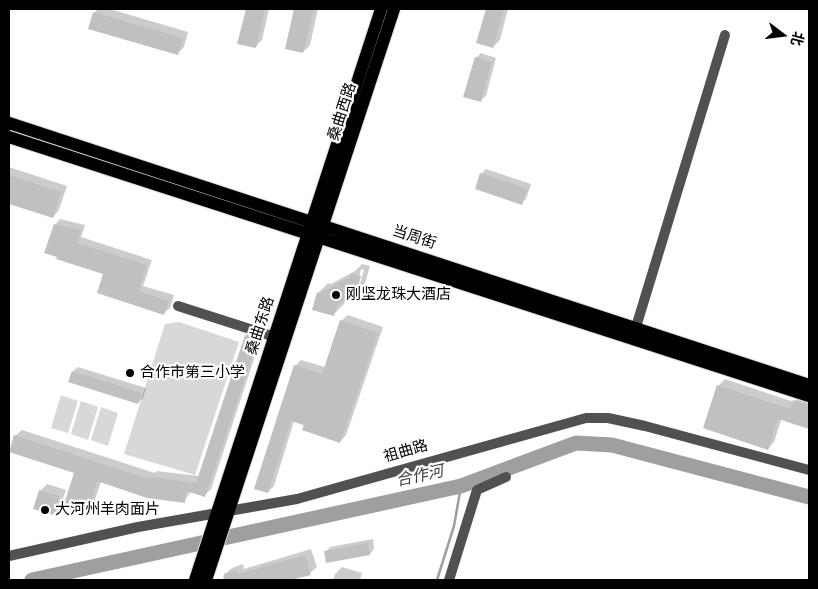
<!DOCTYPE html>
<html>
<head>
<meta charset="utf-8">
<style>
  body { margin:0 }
  #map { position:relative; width:818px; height:589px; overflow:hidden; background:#fff; font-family:Jost,"Noto Sans SC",sans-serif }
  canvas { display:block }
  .frame { position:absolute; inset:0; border:10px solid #000; pointer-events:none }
  .north { position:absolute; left:758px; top:10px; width:50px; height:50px; -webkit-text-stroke:4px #fff; paint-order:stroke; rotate:105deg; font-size:14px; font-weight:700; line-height:20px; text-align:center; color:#000 }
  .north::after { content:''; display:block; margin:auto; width:18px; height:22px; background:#000; clip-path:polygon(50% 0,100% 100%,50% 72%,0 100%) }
</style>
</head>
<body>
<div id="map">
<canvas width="818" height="589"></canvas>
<div class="frame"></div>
<div class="north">北</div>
</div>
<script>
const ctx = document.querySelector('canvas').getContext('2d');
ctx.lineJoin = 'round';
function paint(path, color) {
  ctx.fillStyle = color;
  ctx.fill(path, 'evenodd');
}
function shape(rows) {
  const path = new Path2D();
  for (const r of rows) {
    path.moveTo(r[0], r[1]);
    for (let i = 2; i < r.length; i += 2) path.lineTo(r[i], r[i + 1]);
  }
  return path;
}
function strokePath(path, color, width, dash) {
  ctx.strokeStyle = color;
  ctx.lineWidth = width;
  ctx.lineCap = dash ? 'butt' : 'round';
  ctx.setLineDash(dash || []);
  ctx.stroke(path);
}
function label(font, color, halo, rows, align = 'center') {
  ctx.font = font + ' Jost,"Noto Sans SC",sans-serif';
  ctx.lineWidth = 4.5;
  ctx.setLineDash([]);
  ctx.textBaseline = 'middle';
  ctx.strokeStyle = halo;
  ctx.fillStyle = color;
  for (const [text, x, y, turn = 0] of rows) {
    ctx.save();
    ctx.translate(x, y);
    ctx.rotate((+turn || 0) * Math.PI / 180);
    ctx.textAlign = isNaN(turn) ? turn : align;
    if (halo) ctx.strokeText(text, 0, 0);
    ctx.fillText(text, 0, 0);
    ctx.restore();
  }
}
const green = shape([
  [179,322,239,342,195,475,124,454,165,324],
  [61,395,78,401,68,433,51,428],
  [81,401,98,407,88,440,71,434],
  [101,407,118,413,108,446,91,440]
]);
const shadow = shape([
  [98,9,110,9,188,32,184,47,177,54,94,13],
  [247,9,269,9,262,40,255,47,239,43],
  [296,9,318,9,310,45,303,52,287,48],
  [487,9,508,9,500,40,493,47,477,42],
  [481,53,496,58,486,96,481,100,476,58],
  [9,167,67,186,59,210,53,217,9,203],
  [486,169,531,184,526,199,521,204,481,174],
  [60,219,85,225,81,237,152,260,143,286,174,295,170,308,164,313,104,273,55,225],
  [362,264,370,266,364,287,354,297,345,299,344,304,334,314,318,293,328,283,331,284,355,271],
  [361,269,364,270,358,290,356,290],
  [348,315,383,327,346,435,340,442,294,421,274,486,268,492,295,366,301,360,325,367,341,321],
  [252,329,263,332,211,489,204,496,191,491,184,502,101,481,94,503,87,509,75,472,15,436,22,430,155,473,157,471,199,476,246,335],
  [78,367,146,388,143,398,138,403,73,371],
  [725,379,794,402,801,394,809,397,809,427,782,418,774,442,768,449,704,428,719,385],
  [47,484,66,490,60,507,54,514,40,491],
  [373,539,374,549,370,554,326,552,330,547],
  [311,549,317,567,310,573,287,580,224,580,225,574,232,568,243,564,244,569],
  [342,567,362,573,360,580,333,580,335,574]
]);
const stream = shape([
  [437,580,454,526,461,486]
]);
const river = shape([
  [32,580,461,486,576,443,612,445,809,497]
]);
const building = shape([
  [246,9,265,9,256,48,237,44],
  [294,9,314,9,303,53,285,49],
  [486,9,504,9,493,48,476,43],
  [93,12,183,38,178,55,88,29],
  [475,57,492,62,481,102,463,97],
  [480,173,527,189,522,205,475,189],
  [9,175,61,192,53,218,9,204],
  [54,224,81,230,77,243,147,265,139,291,169,301,164,315,97,293,103,274,56,259,57,257,44,253],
  [351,273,361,276,355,298,351,297,337,305,334,316,312,310,317,292,320,293,350,277],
  [340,320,378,333,340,443,302,430,304,425,291,421,268,493,254,489,294,365,322,374],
  [245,335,258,339,205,497,186,491,185,503,147,498,97,481,88,511,64,504,74,473,9,452,14,435,149,479,150,477,196,483],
  [72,371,142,393,138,404,68,382],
  [717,385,790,409,793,400,809,405,809,429,778,419,768,450,703,428],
  [39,490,60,496,54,515,33,509],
  [368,543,370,555,326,563,324,551],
  [305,555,311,575,291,580,223,580,224,574,237,570,238,574]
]);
const minor = shape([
  [178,306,275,337],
  [636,327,725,35],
  [9,556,138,527,297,499,586,418,608,418,645,426,809,470],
  [449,580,477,490,506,477]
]);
const major = shape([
  [9,123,809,385],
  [9,137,809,396],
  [195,580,381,9],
  [206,580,394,9]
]);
const markers = [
  [336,295,5,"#000"],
  [130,373,5,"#000"],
  [45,510,5,"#000"]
];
const streetNames = [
  ["桑曲西路",343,112,-72],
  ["当周街",414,238,18],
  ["桑曲东路",261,326,-72],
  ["祖曲路",406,452,-16]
];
const poiNames = [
  ["刚坚龙珠大酒店",346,295],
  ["合作市第三小学",140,373],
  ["大河州羊肉面片",55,510]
];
const waterNames = [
  ["合作河",420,477,-12]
];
paint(green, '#d8d8d8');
paint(shadow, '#0003');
strokePath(stream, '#9f9f9f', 2.5);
strokePath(river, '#9f9f9f', 15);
paint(building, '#c0c0c0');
strokePath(major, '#dbdbdb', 14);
strokePath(minor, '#515151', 10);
strokePath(major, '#000', 12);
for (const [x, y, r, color] of markers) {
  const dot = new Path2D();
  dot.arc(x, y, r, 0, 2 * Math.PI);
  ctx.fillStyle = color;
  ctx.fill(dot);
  strokePath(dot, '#fff', 2);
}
label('15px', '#000', '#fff', streetNames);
label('15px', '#000', '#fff', poiNames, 'left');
label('italic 16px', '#404040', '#fff', waterNames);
</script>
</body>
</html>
